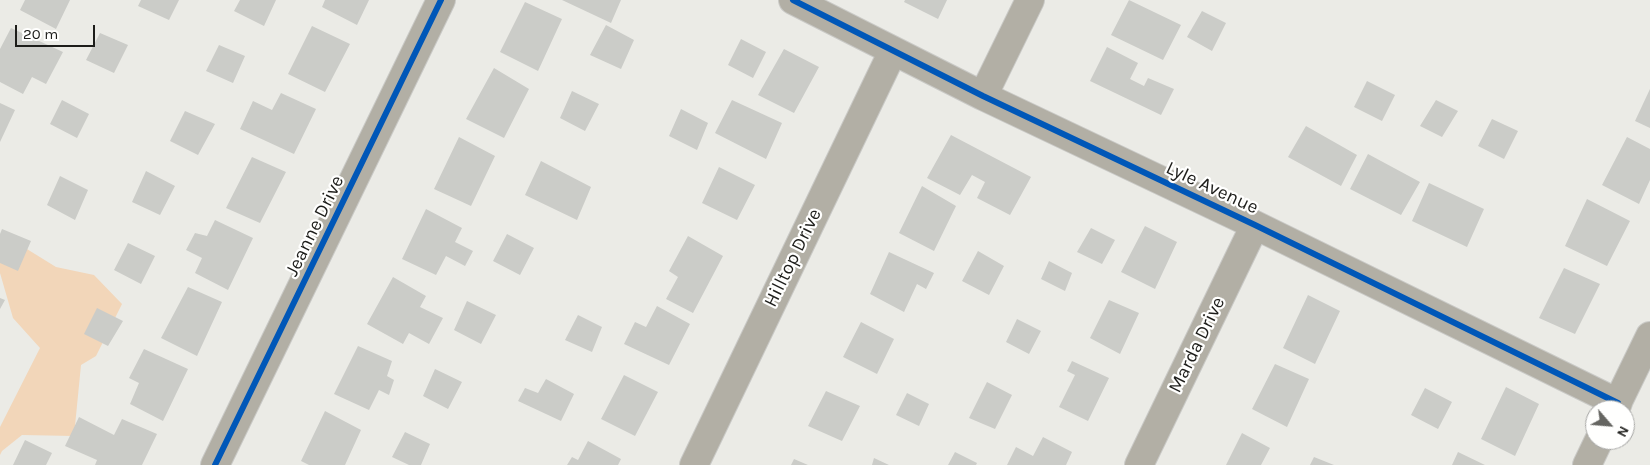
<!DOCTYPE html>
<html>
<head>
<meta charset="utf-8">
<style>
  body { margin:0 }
  #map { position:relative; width:1650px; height:465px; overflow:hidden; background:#ebebe6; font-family:Karla,sans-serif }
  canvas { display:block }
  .north { position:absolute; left:1585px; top:400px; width:50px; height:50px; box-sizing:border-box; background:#fffffe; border:1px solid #a5a5a3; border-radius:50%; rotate:117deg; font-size:14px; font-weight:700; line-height:20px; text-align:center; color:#1d1d1a }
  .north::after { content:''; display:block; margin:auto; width:18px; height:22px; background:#656561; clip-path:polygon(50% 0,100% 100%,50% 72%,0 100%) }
  .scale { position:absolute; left:15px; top:25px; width:80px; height:22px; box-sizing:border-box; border:2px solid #1d1d1a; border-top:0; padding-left:6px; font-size:15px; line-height:18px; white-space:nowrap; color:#1d1d1a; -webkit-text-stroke:4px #fffffe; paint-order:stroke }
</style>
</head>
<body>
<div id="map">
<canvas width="1650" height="465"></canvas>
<div class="north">N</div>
<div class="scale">20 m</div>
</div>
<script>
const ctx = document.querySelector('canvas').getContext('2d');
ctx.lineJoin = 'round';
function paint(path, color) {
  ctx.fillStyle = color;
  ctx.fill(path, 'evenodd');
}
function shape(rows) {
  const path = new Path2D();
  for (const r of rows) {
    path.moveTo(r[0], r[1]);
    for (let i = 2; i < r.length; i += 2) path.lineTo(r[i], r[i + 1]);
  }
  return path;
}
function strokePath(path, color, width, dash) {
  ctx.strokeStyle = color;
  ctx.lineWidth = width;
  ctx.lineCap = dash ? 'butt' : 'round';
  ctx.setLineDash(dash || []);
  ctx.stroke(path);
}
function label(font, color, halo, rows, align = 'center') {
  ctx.font = font + ' Karla,sans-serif';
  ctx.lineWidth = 4.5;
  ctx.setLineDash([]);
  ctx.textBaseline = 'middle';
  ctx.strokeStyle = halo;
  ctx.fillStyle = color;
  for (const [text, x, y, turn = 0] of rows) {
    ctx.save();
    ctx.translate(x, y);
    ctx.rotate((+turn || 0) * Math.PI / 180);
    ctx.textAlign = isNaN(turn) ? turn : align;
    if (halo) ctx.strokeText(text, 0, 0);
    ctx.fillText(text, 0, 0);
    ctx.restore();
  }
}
const green = shape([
  [22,246,56,267,94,275,122,304,96,356,81,365,74,436,22,435,2,451,0,455,0,427,40,348,13,318,0,273,0,263]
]);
const building = shape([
  [25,0,70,0,56,29,20,10],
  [141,0,179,0,169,20,138,6],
  [240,0,276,0,264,26,234,11],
  [325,0,369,0,357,25,322,7],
  [562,0,621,0,611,23],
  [905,0,947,0,938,19,904,2],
  [1129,0,1181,25,1163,60,1111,35],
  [525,2,562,19,538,71,500,52],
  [1202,11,1226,23,1212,51,1187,37],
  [606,25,634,40,621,69,590,55],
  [312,26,350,44,325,92,288,74],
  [11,28,63,52,46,84,32,77,23,94,0,82,0,49],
  [100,33,128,45,114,73,86,60],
  [741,39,766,52,753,78,728,65],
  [219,45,245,56,233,83,206,71],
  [1107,47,1138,63,1130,79,1144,86,1148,78,1174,89,1161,115,1090,81],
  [784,49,819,67,794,113,758,95],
  [494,68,529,89,504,138,466,119],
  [1367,81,1395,95,1382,121,1354,107],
  [1650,89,1650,128,1635,121],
  [572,91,599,104,585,131,560,118],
  [281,93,316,109,294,154,240,129,253,101,272,110],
  [62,100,89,114,77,138,50,124],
  [732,100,782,123,766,159,715,133],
  [1436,100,1458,111,1442,137,1420,126],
  [0,103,15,110,0,142],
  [681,109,708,123,697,150,669,136],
  [185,111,215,124,198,155,170,141],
  [1492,119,1518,131,1504,159,1478,146],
  [1306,126,1357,155,1341,186,1288,157],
  [951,135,1031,177,1010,215,977,198,985,182,972,175,960,195,927,178],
  [459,137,495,156,471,206,434,189],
  [1627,137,1650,149,1650,180,1639,204,1602,185],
  [1368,154,1420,182,1401,215,1350,189],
  [252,157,286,172,260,223,226,208],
  [541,161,591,187,577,220,525,195],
  [719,167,755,185,737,220,702,203],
  [146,171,175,186,160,215,132,202],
  [60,176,88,190,75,220,47,205],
  [1429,183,1484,209,1467,247,1412,221],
  [922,186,956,206,934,251,899,233],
  [1587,199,1630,221,1607,266,1565,246],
  [426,209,462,228,455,242,473,251,465,266,446,256,436,275,402,259],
  [215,220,253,238,228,290,195,273,202,258,186,250,195,233,207,236],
  [1145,226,1177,242,1155,289,1121,272],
  [1091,228,1115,240,1102,264,1077,252],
  [2,229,31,241,18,271,0,263,0,234],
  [507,234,534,248,520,275,493,261],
  [688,236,723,256,693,313,666,299,678,277,669,271],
  [128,243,155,256,141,284,114,270],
  [978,251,1004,266,989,295,962,281],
  [889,252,934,273,926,289,917,284,904,312,870,294],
  [1049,261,1072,273,1065,291,1041,279],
  [1564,268,1600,284,1575,334,1539,318],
  [393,277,426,296,420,307,443,318,429,344,409,333,403,344,367,324],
  [188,287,222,302,197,356,161,338],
  [1308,295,1340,311,1315,364,1283,348],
  [0,298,5,300,0,309],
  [1109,300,1139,313,1120,354,1090,338],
  [467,301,496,315,481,344,454,330],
  [657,306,690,324,669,365,624,344,635,322,646,327],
  [97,308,123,321,108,346,84,334],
  [578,315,602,327,592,352,565,340],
  [1017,319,1041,331,1029,354,1006,342],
  [861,322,894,339,877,374,843,357],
  [358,346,392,361,387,376,394,380,389,395,379,390,369,410,334,394],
  [144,349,188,369,163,421,130,404,139,383,129,378],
  [1072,361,1109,378,1088,421,1059,407,1075,375,1067,371],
  [1275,364,1309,379,1287,427,1252,409],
  [435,369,462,382,448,409,423,396],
  [624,375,658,392,635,436,601,419],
  [546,379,574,394,561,421,518,401,525,388,538,393],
  [987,382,1012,395,995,429,969,418],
  [1506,387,1539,404,1515,456,1481,439],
  [1425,388,1452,402,1438,429,1411,415],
  [826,391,860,406,842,441,808,426],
  [907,393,929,404,919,426,896,415],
  [325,411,361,430,345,465,309,465,301,461],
  [79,417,114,435,122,419,157,434,142,465,95,465,97,460,65,446],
  [405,432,430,444,421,465,409,465,392,457],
  [1242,433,1270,448,1261,465,1226,465],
  [1043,437,1072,452,1066,465,1007,465,1016,447,1033,456],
  [25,440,52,453,46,465,13,465],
  [588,441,621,459,618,465,567,465,572,457,578,460],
  [955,452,977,463,976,465,948,465],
  [1458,452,1485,465,1452,465],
  [1314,457,1334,465,1310,465],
  [874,458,889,465,872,465],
  [794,459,808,465,791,465]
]);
const minor = shape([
  [793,0,983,96,1255,225,1618,403],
  [983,96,1030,0],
  [1614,410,1650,336],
  [215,465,441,0],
  [694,465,893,51],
  [1139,465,1255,225],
  [1587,465,1599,440]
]);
const cycleway = shape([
  [793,0,983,96,1255,225,1618,403],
  [215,465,441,0]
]);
const streetNames = [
  ["Lyle Avenue",1212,188,25],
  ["Jeanne Drive",315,226,-64],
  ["Hilltop Drive",793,258,-64],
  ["Marda Drive",1197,345,-64]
];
paint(green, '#f2d6b9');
paint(building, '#cbccc8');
strokePath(minor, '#c9c9c6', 30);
strokePath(minor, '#b2afa5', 28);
strokePath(cycleway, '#0057b8', 6);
label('19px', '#1d1d1a', '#fffffe', streetNames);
</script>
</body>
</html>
